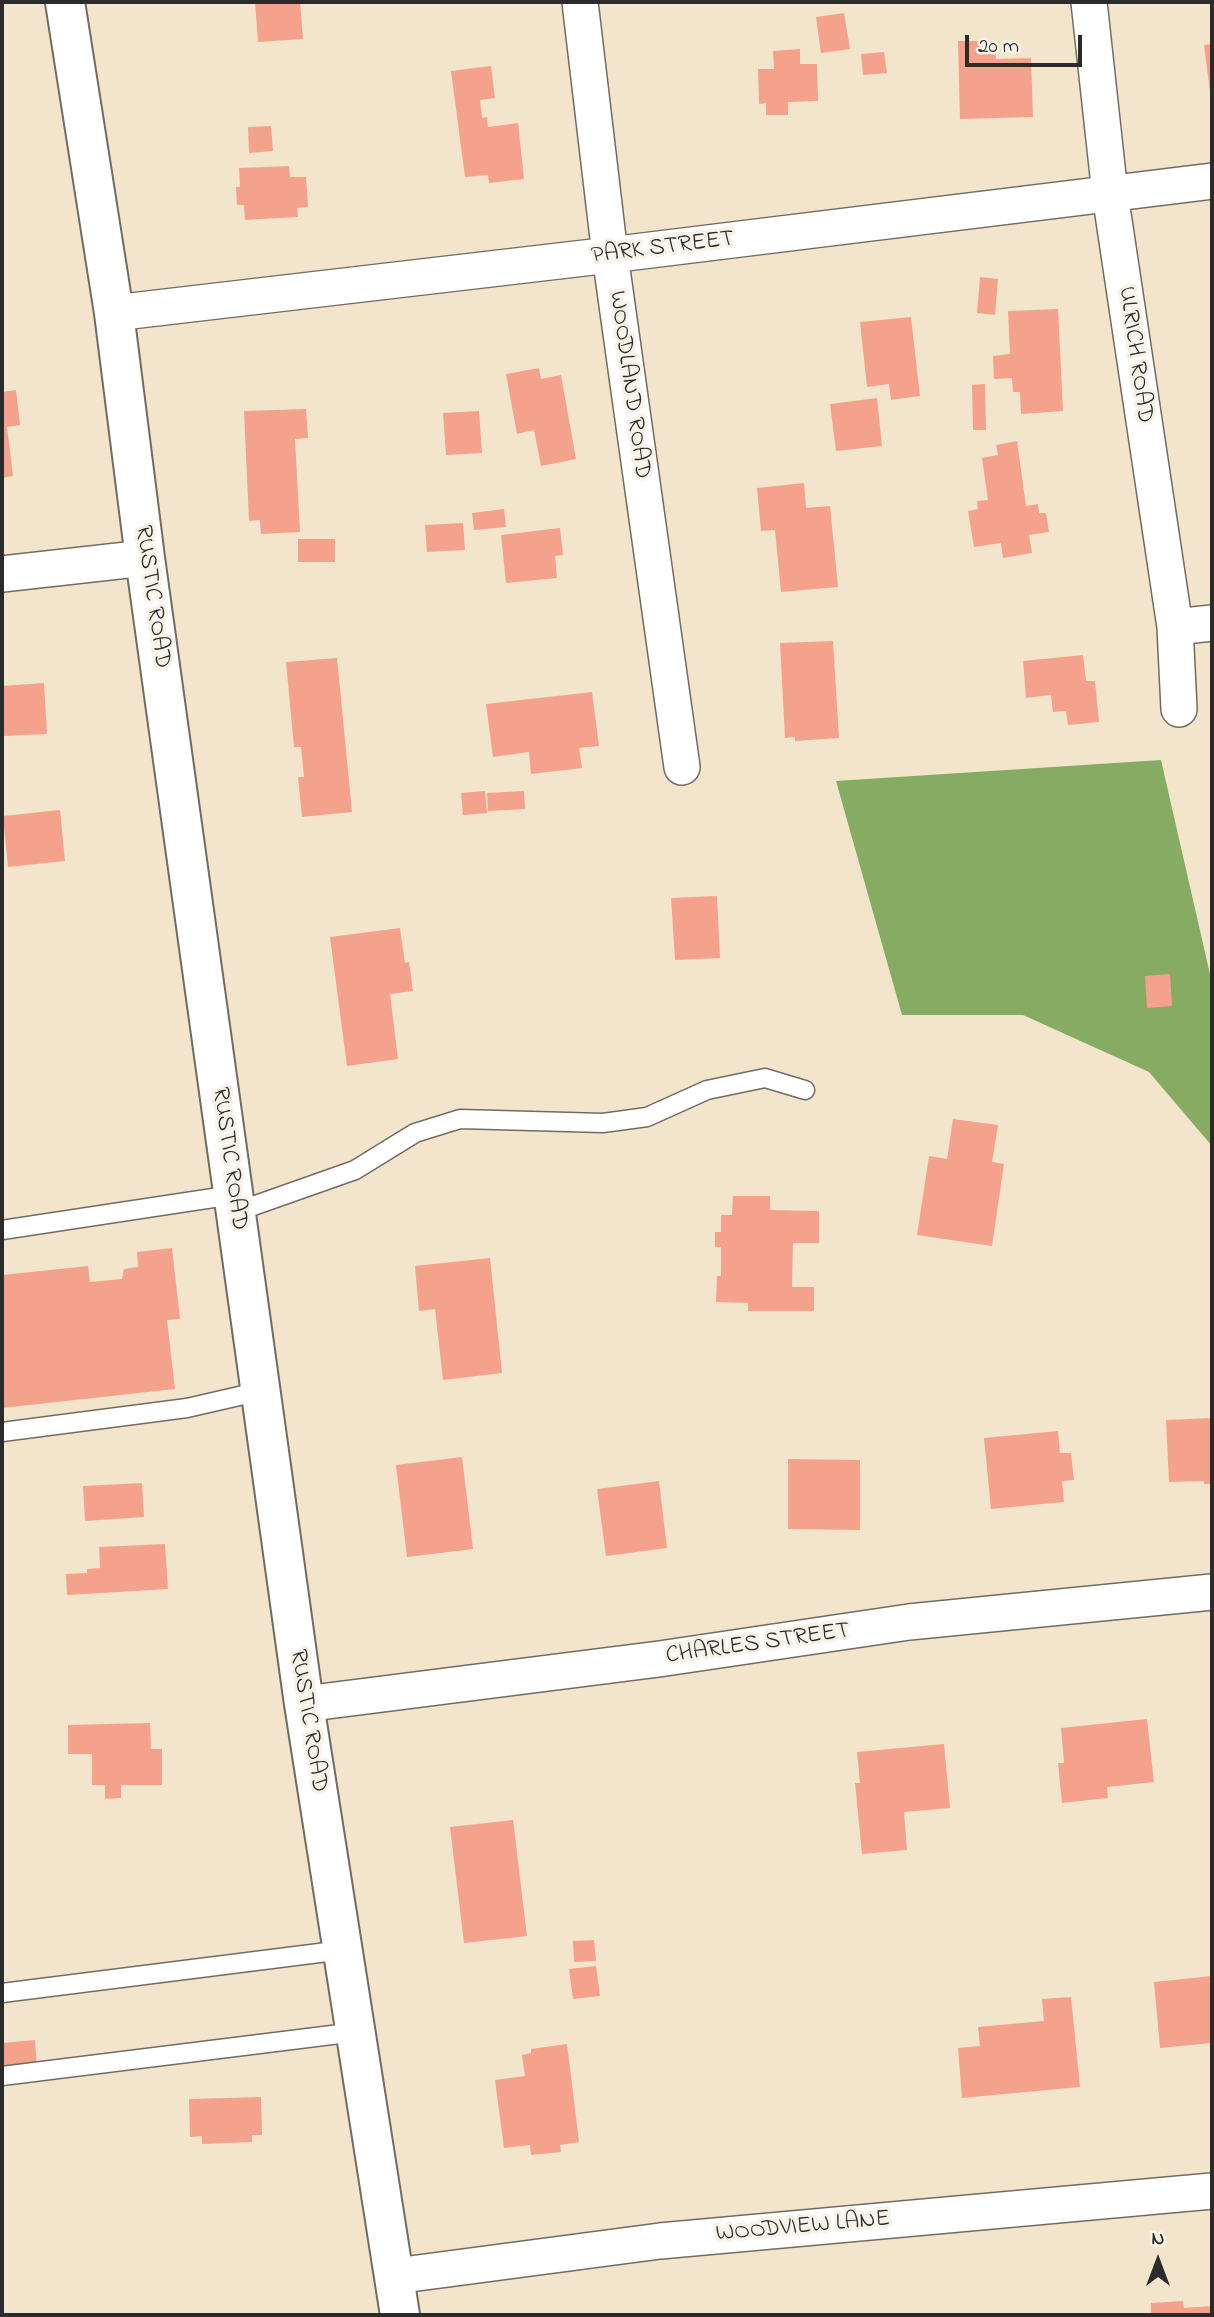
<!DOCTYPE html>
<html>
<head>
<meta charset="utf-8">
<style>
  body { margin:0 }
  #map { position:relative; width:1214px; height:2317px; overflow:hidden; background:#f2e5cc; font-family:"Indie Flower",sans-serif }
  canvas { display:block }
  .frame { position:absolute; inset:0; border:4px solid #2b2b2b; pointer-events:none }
  .north { position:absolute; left:1123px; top:2226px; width:70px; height:70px; -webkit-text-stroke:5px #f7f3e8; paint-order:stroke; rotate:0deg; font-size:19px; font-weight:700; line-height:28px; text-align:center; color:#2b2b2b }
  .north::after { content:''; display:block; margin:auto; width:24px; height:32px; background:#2b2b2b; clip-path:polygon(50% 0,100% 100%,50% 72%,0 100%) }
  .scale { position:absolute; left:965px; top:35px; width:117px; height:32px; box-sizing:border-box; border:4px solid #2b2b2b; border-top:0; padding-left:9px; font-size:21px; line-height:24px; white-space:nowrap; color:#2b2b2b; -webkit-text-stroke:5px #f7f3e8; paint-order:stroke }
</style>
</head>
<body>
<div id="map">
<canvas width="1214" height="2317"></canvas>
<div class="frame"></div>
<div class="north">N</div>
<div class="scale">20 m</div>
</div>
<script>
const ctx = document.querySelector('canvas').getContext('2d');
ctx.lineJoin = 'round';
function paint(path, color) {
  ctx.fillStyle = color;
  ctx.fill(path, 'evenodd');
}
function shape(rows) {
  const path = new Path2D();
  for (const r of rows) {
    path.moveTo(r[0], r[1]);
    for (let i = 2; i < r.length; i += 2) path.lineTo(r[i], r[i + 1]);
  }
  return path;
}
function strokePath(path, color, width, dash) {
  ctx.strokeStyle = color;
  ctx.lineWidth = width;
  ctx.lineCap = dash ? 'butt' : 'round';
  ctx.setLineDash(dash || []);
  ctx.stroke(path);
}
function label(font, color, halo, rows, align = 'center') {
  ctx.font = font + ' "Indie Flower",sans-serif';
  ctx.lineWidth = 7;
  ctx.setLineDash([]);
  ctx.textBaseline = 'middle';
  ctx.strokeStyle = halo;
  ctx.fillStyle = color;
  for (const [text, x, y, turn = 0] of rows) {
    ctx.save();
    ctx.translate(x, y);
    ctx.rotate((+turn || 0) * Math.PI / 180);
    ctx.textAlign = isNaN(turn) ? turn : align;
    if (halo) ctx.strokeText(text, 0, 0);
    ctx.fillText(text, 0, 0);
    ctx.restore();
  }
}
const forest = shape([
  [1161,760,1212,983,1212,1146,1149,1072,1023,1015,902,1015,836,781]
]);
const building = shape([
  [255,2,300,2,303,39,258,42],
  [844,13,850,49,821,53,816,17],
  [958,41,995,41,996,59,1031,58,1033,117,960,119],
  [1212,44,1212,92,1210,92,1204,45],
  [800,49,800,64,817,64,818,101,788,102,788,115,766,115,766,103,759,104,758,69,774,69,773,51],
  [884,52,887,73,863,75,861,54],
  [491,66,495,98,480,100,482,118,487,117,488,127,518,123,524,179,489,183,488,175,465,177,451,71],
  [271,126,273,151,249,153,248,127],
  [289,166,290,177,306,177,308,207,297,208,298,217,245,220,244,205,237,205,236,187,240,187,239,168],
  [980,277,998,279,995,315,977,313],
  [1058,309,1063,411,1021,414,1020,392,1013,392,1012,378,994,379,993,356,1010,354,1008,311],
  [911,317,920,396,891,400,889,384,867,387,860,322],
  [539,368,541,379,561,375,576,459,541,466,534,430,517,434,506,374],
  [985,384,986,430,973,430,972,385],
  [16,390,20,425,7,427,13,476,2,478,2,392],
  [877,398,882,446,836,451,830,404],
  [306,409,308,438,295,439,300,532,261,534,260,520,249,521,244,411],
  [479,411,482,453,446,455,443,413],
  [1017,441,1026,506,1038,504,1039,513,1046,513,1049,532,1029,535,1032,553,1003,558,1001,543,974,547,968,511,978,509,977,501,988,500,982,458,998,455,996,445],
  [804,483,806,508,830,506,838,587,781,592,775,530,761,531,757,488],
  [504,509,506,527,474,530,472,513],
  [463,523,465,550,427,552,425,525],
  [560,528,563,555,555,556,557,578,506,583,501,535],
  [298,539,335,539,335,562,298,562],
  [833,641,839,738,795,741,795,737,785,738,780,643],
  [1083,655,1086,681,1095,681,1099,722,1068,725,1066,711,1053,712,1051,695,1026,698,1023,661],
  [337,658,352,812,302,817,298,777,304,777,301,747,294,747,286,662],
  [44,683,47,734,4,736,4,731,2,731,2,686],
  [592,692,599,746,579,748,582,768,531,774,529,752,493,757,486,704],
  [485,791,487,813,463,815,461,793],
  [524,791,525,809,488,811,487,793],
  [60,810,65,861,8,867,3,816],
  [717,896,720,958,675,960,671,898],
  [400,928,405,963,409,962,413,991,390,994,398,1059,347,1066,330,937],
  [1170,974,1172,1006,1147,1008,1145,976],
  [953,1119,998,1125,992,1162,1004,1164,992,1246,917,1235,929,1156,947,1159],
  [733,1196,770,1196,770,1210,819,1211,819,1243,793,1243,792,1287,814,1287,814,1311,748,1311,748,1303,716,1302,717,1276,721,1276,721,1247,715,1247,715,1232,721,1232,721,1215,732,1215],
  [172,1248,180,1319,167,1320,175,1389,2,1408,2,1275,88,1266,90,1282,122,1279,124,1269,138,1267,137,1252],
  [490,1258,502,1373,443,1380,435,1309,419,1311,415,1266],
  [1212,1418,1212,1484,1204,1484,1204,1481,1169,1482,1166,1420],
  [1058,1431,1060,1453,1071,1453,1074,1480,1062,1481,1064,1502,991,1509,984,1438],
  [462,1457,473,1549,407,1557,396,1465],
  [788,1459,860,1460,860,1530,788,1529],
  [659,1481,667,1548,606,1556,597,1489],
  [142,1483,144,1517,85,1521,83,1486],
  [165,1544,168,1589,67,1595,66,1574,87,1573,87,1569,100,1568,99,1547],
  [1147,1719,1154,1782,1107,1787,1108,1798,1062,1803,1058,1763,1064,1763,1061,1728],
  [150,1723,151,1749,162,1749,162,1785,121,1785,121,1798,105,1799,105,1785,92,1785,92,1754,68,1754,68,1725],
  [944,1744,950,1808,904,1812,907,1850,862,1854,855,1783,860,1783,857,1752],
  [513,1820,527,1936,464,1943,450,1827],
  [594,1940,596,1961,574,1962,573,1941],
  [596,1966,600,1996,573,1999,569,1969],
  [1212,1976,1212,2043,1160,2048,1154,1982],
  [1071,1997,1080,2087,962,2098,958,2048,980,2046,978,2027,1044,2021,1042,1999],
  [35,2040,37,2069,2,2071,2,2043],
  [567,2044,579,2142,560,2145,561,2152,531,2155,530,2145,504,2148,495,2080,525,2076,522,2055,531,2053,531,2049],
  [261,2097,262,2135,252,2135,252,2142,202,2144,202,2136,190,2137,189,2099],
  [1183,2301,1184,2308,1212,2306,1212,2315,1151,2315,1151,2303]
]);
const lane = shape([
  [236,1212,355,1170,415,1133,460,1119,603,1123,647,1117,707,1090,765,1078,805,1090],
  [2,1230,233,1195],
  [2,1432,187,1408,261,1391],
  [2,1993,343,1950],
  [2,2076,356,2032]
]);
const street = shape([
  [580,2,610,255,682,767],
  [1089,2,1110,194,1175,627,1179,709],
  [114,313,610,255,1212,181],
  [2,574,145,558],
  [1175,627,1212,623],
  [304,1704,659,1659,909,1622,1212,1592],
  [395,2276,660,2241,1212,2191]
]);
const secondary = shape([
  [65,2,114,313,145,558,304,1704,400,2315]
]);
const streetNames = [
  ["PARK STREET",663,249,-7],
  ["ULRICH ROAD",1134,355,82],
  ["WOODLAND ROAD",628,385,82],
  ["RUSTIC ROAD",151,597,82],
  ["RUSTIC ROAD",228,1159,82],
  ["CHARLES STREET",758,1645,-8],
  ["RUSTIC ROAD",307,1721,81],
  ["WOODVIEW LANE",803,2228,-5]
];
paint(forest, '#85ac62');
paint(building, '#f5a28d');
strokePath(lane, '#716c63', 21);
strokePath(street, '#716c63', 38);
strokePath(secondary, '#716c63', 42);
strokePath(lane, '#fff', 18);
strokePath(street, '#fff', 35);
strokePath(secondary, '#fff', 38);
label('24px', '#2b2b2b', '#f7f3e8', streetNames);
</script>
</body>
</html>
